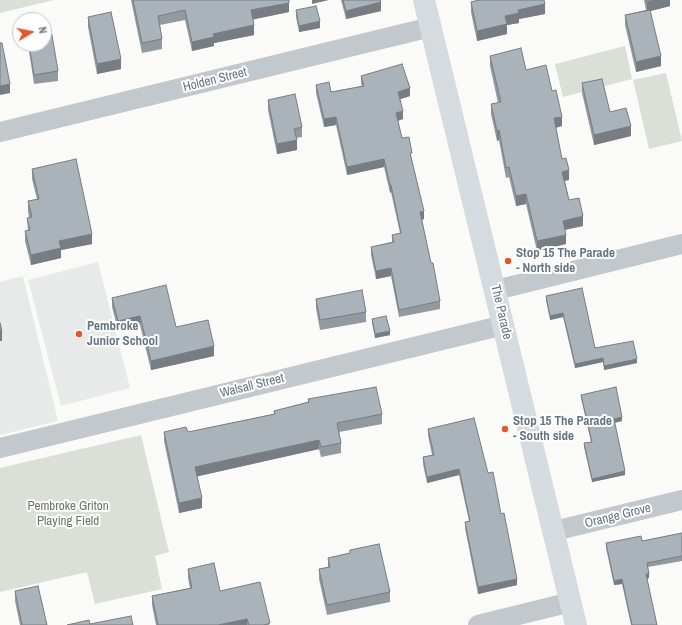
<!DOCTYPE html>
<html>
<head>
<meta charset="utf-8">
<style>
  body { margin:0 }
  #map { position:relative; width:682px; height:625px; overflow:hidden; background:#fafaf8; font-family:"Archivo Narrow",sans-serif }
  canvas { display:block }
  .north { position:absolute; left:12px; top:12px; width:40px; height:40px; box-sizing:border-box; background:#fff; border:1px solid #c1c8cd; border-radius:50%; rotate:80deg; font-size:11px; font-weight:700; line-height:16px; text-align:center; color:#657683 }
  .north::after { content:''; display:block; margin:auto; width:14px; height:18px; background:#e4572e; clip-path:polygon(50% 0,100% 100%,50% 72%,0 100%) }
</style>
</head>
<body>
<div id="map">
<canvas width="682" height="625"></canvas>
<div class="north">N</div>
</div>
<script>
const ctx = document.querySelector('canvas').getContext('2d');
ctx.lineJoin = 'round';
function paint(path, color) {
  ctx.fillStyle = color;
  ctx.fill(path, 'evenodd');
}
function shape(rows) {
  const path = new Path2D();
  for (const r of rows) {
    path.moveTo(r[0], r[1]);
    for (let i = 2; i < r.length; i += 2) path.lineTo(r[i], r[i + 1]);
  }
  return path;
}
function strokePath(path, color, width, dash) {
  ctx.strokeStyle = color;
  ctx.lineWidth = width;
  ctx.lineCap = dash ? 'butt' : 'round';
  ctx.setLineDash(dash || []);
  ctx.stroke(path);
}
function label(font, color, halo, rows, align = 'center') {
  ctx.font = font + ' "Archivo Narrow",sans-serif';
  ctx.lineWidth = 4;
  ctx.setLineDash([]);
  ctx.textBaseline = 'middle';
  ctx.strokeStyle = halo;
  ctx.fillStyle = color;
  for (const [text, x, y, turn = 0] of rows) {
    ctx.save();
    ctx.translate(x, y);
    ctx.rotate((+turn || 0) * Math.PI / 180);
    ctx.textAlign = isNaN(turn) ? turn : align;
    if (halo) ctx.strokeText(text, 0, 0);
    ctx.fillText(text, 0, 0);
    ctx.restore();
  }
}
const built = shape([
  [98,262,130,388,61,406,28,280],
  [23,276,58,421,0,435,0,282]
]);
const green = shape([
  [0,0,54,0,0,13],
  [625,46,632,79,563,97,555,64],
  [666,73,682,141,649,149,633,80],
  [141,435,169,552,155,556,162,589,95,604,87,572,0,592,0,468]
]);
const minor = shape([
  [0,132,431,27],
  [496,290,682,244],
  [0,448,504,325],
  [554,531,682,500],
  [478,625,571,602]
]);
const major = shape([
  [424,0,576,625]
]);
const wall = shape([
  [131,0,289,0,289,12,253,19,254,35,214,43,214,46,192,51,185,20,160,25,162,39,162,49,142,53],
  [341,0,380,0,381,11,346,19],
  [476,0,544,0,545,14,519,19,519,23,507,25,507,34,477,41,471,12,471,2,477,1],
  [644,0,670,0,670,6,650,11,661,66,636,72,625,25,625,15,646,10],
  [296,10,320,28,299,32,296,17],
  [88,17,121,69,97,74,88,27],
  [28,44,44,44,58,71,58,81,34,84],
  [490,56,526,70,552,91,562,126,556,128,562,159,569,180,565,181,569,200,583,226,565,230,566,244,537,251,526,204,516,206,509,177,506,178,499,140,497,141,491,114,491,104,498,103,490,66],
  [361,76,410,96,400,99,403,119,398,121,402,138,412,160,424,219,422,220,431,263,440,301,440,309,399,317,391,276,376,279,371,255,371,247,392,242,392,235,400,233,391,192,390,193,384,167,347,175,336,125,324,127,316,93,316,85,331,92,362,86,361,84],
  [582,83,610,112,631,136,594,145,582,93],
  [268,100,302,127,302,137,296,138,297,150,277,154,268,110],
  [32,169,92,244,61,250,61,258,31,265,25,241,25,231,28,231,27,218,29,218,28,211,28,201,37,199,32,179],
  [546,296,595,348,637,363,604,370,603,362,575,368,563,317,550,320,546,300],
  [112,298,176,327,214,356,151,370,140,325,118,330,112,307],
  [316,299,366,312,366,322,320,330,316,308],
  [372,319,390,335,375,338,372,323],
  [581,395,622,421,614,422,625,475,592,482,584,447,584,443,591,442,581,398],
  [308,399,382,414,382,424,339,432,341,443,341,453,321,457,319,449,197,476,202,508,179,513,164,441,164,432,188,432,274,414,274,411,308,402],
  [428,429,488,473,517,585,478,594,465,528,465,522,469,521,459,475,427,483,423,464,423,457,432,455,428,435],
  [682,533,682,561,648,567,649,578,647,579,657,625,631,625,622,584,614,585,606,548,606,543,642,541],
  [350,550,390,592,390,602,327,615,319,579,319,569,328,567,328,558,350,553],
  [188,569,220,591,270,625,156,625,152,605,152,596,190,588,188,578],
  [15,591,47,625,20,625,15,601]
]);
const shadedWall = shape([
  [312,0,329,0,312,4],
  [655,0,670,0,670,6,647,12,647,2],
  [381,2,381,11,346,19,346,11],
  [289,3,289,12,251,20,251,10],
  [545,4,545,14,519,19,519,23,507,25,507,34,477,41,477,31,518,10],
  [320,21,320,28,299,32,299,26],
  [254,25,254,35,214,43,214,46,192,51,192,42,213,34],
  [661,56,661,66,636,72,636,62],
  [121,59,121,69,97,74,97,64],
  [10,84,10,93,0,95,0,86],
  [410,88,410,96,398,100,398,92],
  [403,111,403,119,396,121,396,113],
  [336,117,336,125,324,127,324,119],
  [562,117,562,126,554,128,554,118],
  [631,126,631,136,594,145,594,135],
  [499,130,499,140,497,141,497,131],
  [297,140,297,150,277,154,277,144],
  [384,159,384,167,347,175,347,167],
  [569,170,569,180,562,181,562,172],
  [390,185,391,185,391,192,390,193],
  [526,194,526,204,516,206,516,196],
  [424,211,424,219,420,220,420,212],
  [583,216,583,226,563,230,563,221],
  [92,234,92,244,61,250,61,258,31,265,31,255,59,241],
  [566,235,566,244,537,251,537,241],
  [391,268,391,276,376,279,376,271],
  [563,313,563,317,550,320,550,316],
  [140,316,140,325,118,330,118,321],
  [0,331,2,331,2,341,0,341],
  [390,331,390,335,375,338,375,334],
  [214,346,214,356,151,370,151,361],
  [603,358,603,362,575,368,575,364],
  [637,359,637,363,604,370,604,366],
  [622,417,622,421,614,423,614,419],
  [319,440,319,449,195,477,195,467],
  [459,469,459,475,427,483,427,477],
  [625,471,625,475,592,482,592,479],
  [202,498,202,508,179,513,179,503],
  [646,574,649,574,649,578,646,579],
  [517,579,517,585,478,594,478,587],
  [622,579,622,584,614,585,614,581],
  [247,619,247,625,218,625]
]);
const building = shape([
  [133,0,289,0,289,3,251,10,254,25,213,34,214,37,192,42,185,10,158,16,162,39,142,43,133,0],
  [343,0,380,0,381,2,346,11,343,0],
  [479,0,544,0,545,4,518,10,519,13,505,16,507,24,477,31,471,2,479,0],
  [646,0,655,0,647,2,646,0],
  [316,6,320,21,299,26,296,10,316,6],
  [650,10,661,56,636,62,625,15,650,10],
  [111,12,121,59,97,64,88,17,111,12],
  [52,35,58,71,34,75,29,44,44,44,44,36,52,35],
  [0,43,2,43,10,84,0,86,0,43],
  [521,48,526,70,546,65,552,91,556,90,562,117,554,118,562,159,566,158,569,170,562,172,569,200,579,198,583,216,563,221,566,235,537,241,526,194,516,196,509,167,506,168,499,130,497,131,491,104,501,102,490,56,521,48],
  [402,64,410,88,398,92,403,111,396,113,402,138,409,137,412,153,410,153,424,211,420,212,431,263,433,263,440,301,399,310,391,268,376,271,371,247,394,242,392,235,401,233,391,185,390,185,384,159,347,167,336,117,324,119,316,85,329,82,331,92,364,86,361,76,402,64],
  [602,79,610,112,626,108,631,126,594,135,582,83,602,79],
  [295,94,302,127,294,129,297,140,277,144,268,100,295,94],
  [76,159,92,234,59,241,61,248,31,255,25,231,30,230,27,218,32,217,28,201,39,199,32,169,76,159],
  [166,285,176,327,208,320,214,346,151,361,140,316,118,321,112,298,166,285],
  [582,288,595,348,633,341,637,359,604,366,603,358,575,364,563,313,550,316,546,296,582,288],
  [362,290,366,312,320,320,316,299,362,290],
  [386,316,390,331,375,334,372,319,386,316],
  [0,323,2,331,0,331,0,323],
  [376,387,382,414,337,423,341,443,321,447,319,440,195,467,202,498,179,503,164,432,186,427,188,432,275,414,274,411,309,402,308,399,376,387],
  [616,387,622,417,614,419,625,471,592,479,584,443,592,442,581,395,616,387],
  [474,418,488,473,493,472,501,514,504,513,517,579,478,587,465,522,470,521,459,469,427,477,423,457,434,455,428,429,474,418],
  [682,533,682,556,647,563,649,574,646,574,657,625,632,625,622,579,614,581,606,543,641,536,642,541,682,533],
  [379,544,390,592,327,605,319,569,330,567,328,558,350,553,350,550,379,544],
  [214,563,220,591,260,582,270,623,264,625,249,625,247,619,218,625,158,625,152,596,192,588,188,569,214,563],
  [38,586,47,625,22,625,15,591,38,586],
  [131,616,133,625,67,625,89,620,90,624,131,616]
]);
const markers = [
  [508,261,4,"#e4572e"],
  [79,334,4,"#e4572e"],
  [505,429,4,"#e4572e"]
];
const streetNames = [
  ["Holden Street",215,80,-14],
  ["The Parade",501,312,77],
  ["Walsall Street",252,386,-14],
  ["Orange Grove",618,516,-14]
];
const poiNames = [
  ["Stop 15 The Parade",516,254],
  ["- North side",516,269],
  ["Pembroke",87,327],
  ["Junior School",87,342],
  ["Stop 15 The Parade",513,422],
  ["- South side",513,437]
];
const parkNames = [
  ["Pembroke Griton",68,507],
  ["Playing Field",68,522]
];
paint(built, '#e8e9e9');
paint(green, '#dadfd7');
strokePath(minor, '#c3c8cc', 20);
strokePath(major, '#d6dbdf', 22);
paint(wall, '#929a9f');
paint(shadedWall, '#777d82');
paint(building, '#aab3b9');
strokePath(building, '#777d82', 1);
for (const [x, y, r, color] of markers) {
  const dot = new Path2D();
  dot.arc(x, y, r, 0, 2 * Math.PI);
  ctx.fillStyle = color;
  ctx.fill(dot);
  strokePath(dot, '#fff', 1.5);
}
label('13px', '#657683', '#fff', streetNames);
label('bold 13px', '#657683', '#fff', poiNames, 'left');
label('13px', '#687a64', '#fff', parkNames);
</script>
</body>
</html>
